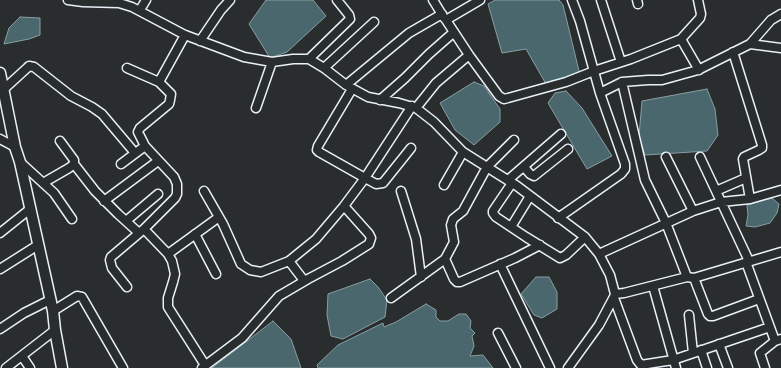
<!DOCTYPE html>
<html>
<head>
<meta charset="utf-8">
<style>
  body { margin:0 }
  canvas { display:block; background:#2a2d2e }
</style>
</head>
<body>
<canvas width="781" height="368"></canvas>
<script>
const ctx = document.querySelector('canvas').getContext('2d');
ctx.lineJoin = 'round';
function paint(path, color) {
  ctx.fillStyle = color;
  ctx.fill(path, 'evenodd');
}
function shape(rows) {
  const path = new Path2D();
  for (const r of rows) {
    path.moveTo(r[0], r[1]);
    for (let i = 2; i < r.length; i += 2) path.lineTo(r[i], r[i + 1]);
  }
  return path;
}
function strokePath(path, color, width, dash) {
  ctx.strokeStyle = color;
  ctx.lineWidth = width;
  ctx.lineCap = dash ? 'butt' : 'round';
  ctx.setLineDash(dash || []);
  ctx.stroke(path);
}
const water = shape([
  [266,0,313,0,326,16,287,52,270,58,249,24,266,0],
  [495,0,559,0,563,5,580,75,546,84,526,49,502,53,488,4,495,0],
  [20,17,40,18,40,35,29,39,4,44,9,28,20,17],
  [474,82,484,86,500,109,500,122,474,145,455,130,440,103,474,82],
  [707,89,715,109,718,135,707,151,645,155,639,136,642,101,707,89],
  [566,91,582,108,612,156,587,169,548,103,555,93,566,91],
  [772,198,779,204,777,213,770,223,755,227,746,226,748,215,747,205,772,198],
  [536,277,549,277,557,292,557,309,542,318,534,315,521,294,536,277],
  [370,279,378,287,387,300,385,317,343,339,331,336,327,315,328,294,370,279],
  [426,304,436,310,436,317,440,321,448,321,459,314,466,314,471,321,470,328,475,333,472,336,474,346,470,356,483,355,493,368,318,368,317,365,338,345,383,323,384,327,396,322,426,304],
  [273,321,291,339,301,368,212,368,273,321]
]);
const minor = shape([
  [68,0,83,2,119,3,132,7,185,35,244,57,272,62,293,59,309,59,324,68,346,85,368,97,399,103,416,108,434,122,463,152,517,186,585,237,599,254,610,275,615,294,624,293,687,277,694,278,781,252],
  [433,0,444,18],
  [601,0,621,62],
  [637,0,638,4],
  [140,10,146,0],
  [681,39,699,70],
  [200,41,221,10,230,0],
  [750,44,781,48],
  [733,52,762,145,762,148,759,150,744,157,743,159,750,199],
  [469,55,499,96,504,99,508,98,566,82,594,71,631,59,681,39,700,18,701,14,698,0],
  [309,59,350,19,349,15,337,0],
  [127,68,159,82],
  [324,68,374,22],
  [622,82,645,180,666,223,687,277],
  [346,85,409,33,442,14],
  [4,89,27,68,29,66,34,67,71,96,92,107,102,114,135,153],
  [352,89,318,146,317,150,319,152,365,178,412,106],
  [600,93,622,82,648,80,662,80,698,70,750,44,771,20,781,14],
  [380,100,405,78,429,54,454,32],
  [256,108,272,62],
  [416,108,436,83,469,55,446,20,480,0],
  [0,139,15,147],
  [666,157,693,211],
  [700,157,749,261],
  [20,162,54,193,72,219],
  [74,164,95,191,118,214,139,233],
  [121,164,145,146],
  [524,167,530,174,534,176,568,149],
  [508,180,561,134],
  [43,183,69,168,74,164,74,160,60,141],
  [512,183,493,211,493,213,496,217,526,237,560,258,566,255,585,237],
  [444,185,463,152],
  [204,191,223,224,241,264,250,270,261,272,289,261,316,239,344,206,365,178,376,184,383,183,411,148],
  [401,191,416,239,421,277],
  [716,191,746,178],
  [104,201,158,161],
  [558,218,621,174,625,169,625,164,600,93,580,21,572,0],
  [126,221,158,194],
  [511,227,530,196],
  [144,229,168,254,172,261,175,274,173,282,168,298,168,307,205,365],
  [0,233,30,209],
  [195,234,216,274],
  [168,254,219,217],
  [599,254,693,211,721,202,750,199,781,190],
  [445,259,454,279,457,282,460,282,515,258,540,245],
  [289,261,302,278,305,280,308,279,342,261,369,244,371,238,369,234,344,206],
  [746,262,775,341],
  [500,264,550,368],
  [0,269,38,245],
  [694,278,708,314,710,316,713,316,759,299],
  [653,286,676,368],
  [127,287,112,268,110,260,111,257,144,229,175,198,177,194,177,184,174,177,145,146,138,132,140,128,169,104,170,100,171,94,159,82,185,35],
  [391,298,445,259,454,242,451,225,453,219,463,211,487,167,514,140],
  [614,298,637,360,641,365,673,360,770,327],
  [53,311,77,296,82,297,123,368],
  [689,315,693,353],
  [0,329,24,313,50,300],
  [498,333,516,368],
  [719,344,728,368],
  [701,350,707,368],
  [22,356,30,368],
  [6,368,55,330],
  [202,368,242,338,279,296,308,279],
  [568,368,599,325,615,295],
  [765,368,760,353,775,341,781,339]
]);
const major = shape([
  [0,73,15,147,20,162,53,311,55,330,62,368]
]);
paint(water, '#49676c');
strokePath(water, '#899ea4', 1);
strokePath(minor, '#e8f1f8', 11);
strokePath(major, '#e8f1f8', 13);
strokePath(minor, '#2a2d2e', 8);
strokePath(major, '#2a2d2e', 10);
</script>
</body>
</html>
